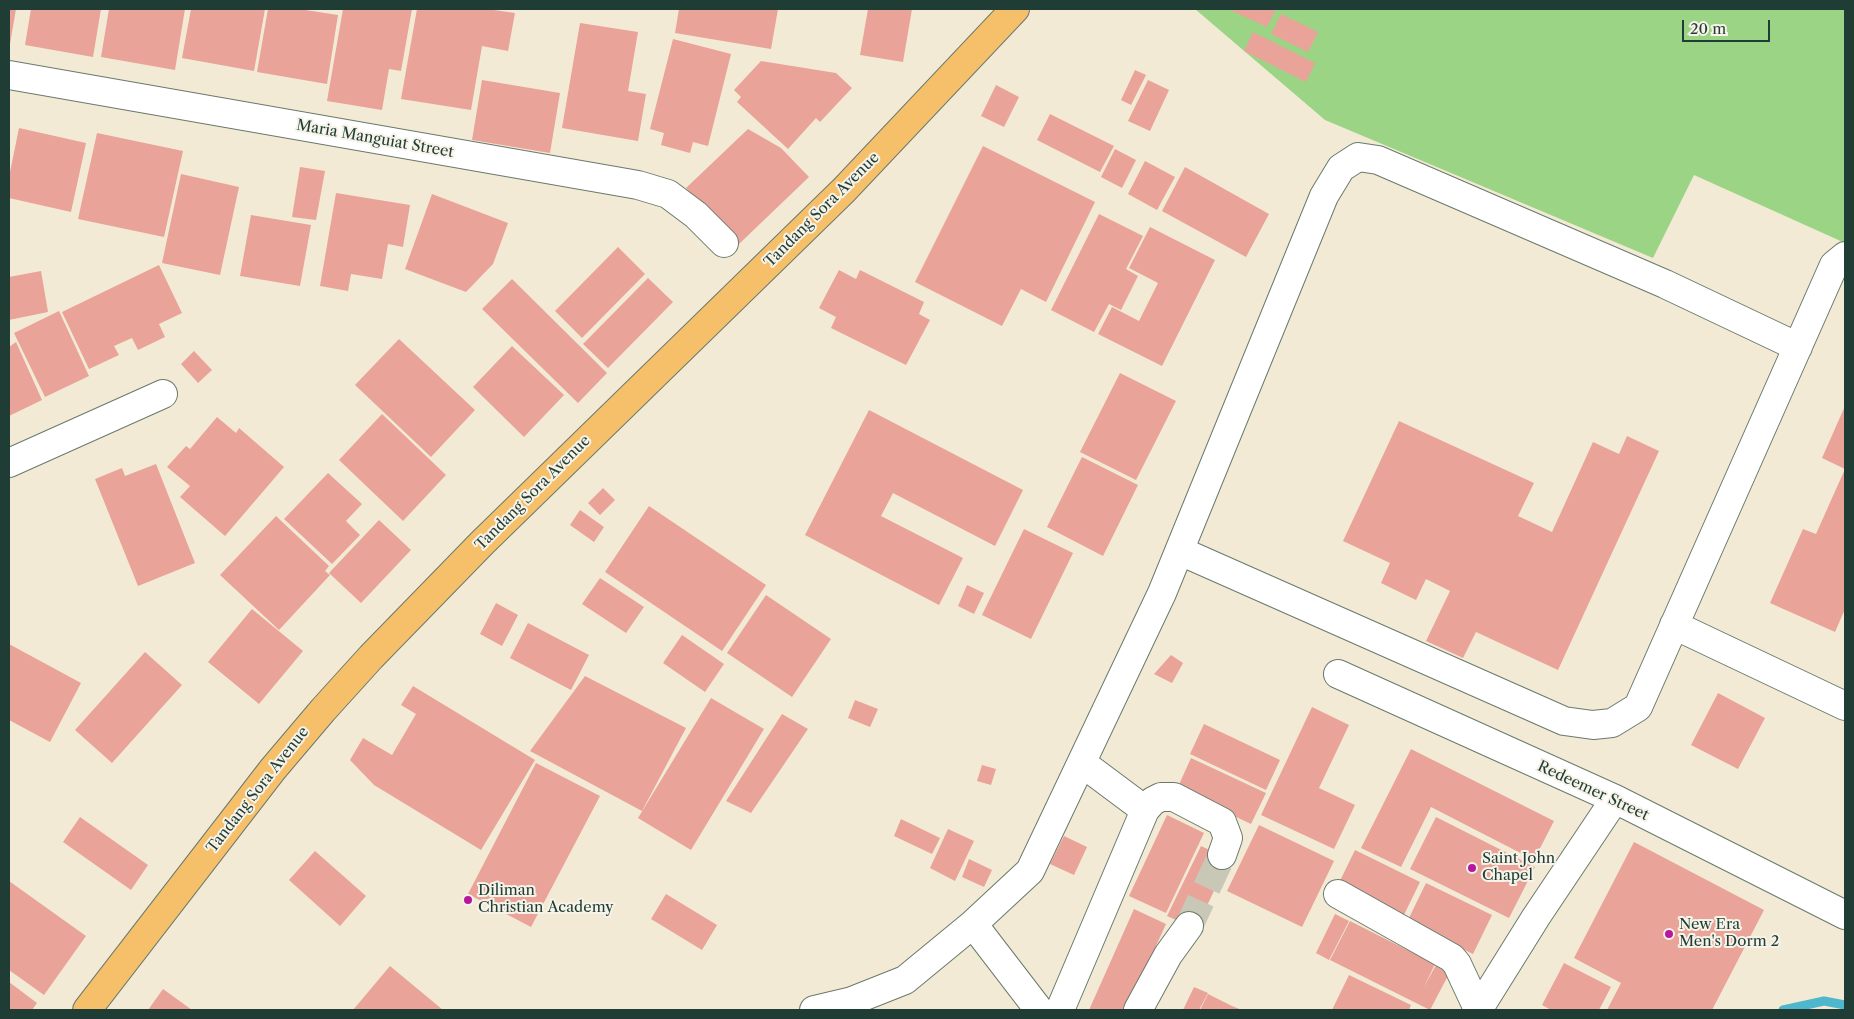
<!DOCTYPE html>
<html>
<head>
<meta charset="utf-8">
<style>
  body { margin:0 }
  #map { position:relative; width:1854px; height:1019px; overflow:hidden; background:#f3ead5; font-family:"Libre Caslon Text",serif }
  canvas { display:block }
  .frame { position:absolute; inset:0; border:10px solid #1f3d34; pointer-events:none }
  .scale { position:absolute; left:1682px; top:20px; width:88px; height:22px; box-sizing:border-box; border:2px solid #1f3d34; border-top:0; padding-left:6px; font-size:15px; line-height:18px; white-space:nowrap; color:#1f3d34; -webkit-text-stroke:4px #f7f3e8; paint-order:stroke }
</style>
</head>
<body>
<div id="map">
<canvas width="1854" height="1019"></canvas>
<div class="frame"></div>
<div class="scale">20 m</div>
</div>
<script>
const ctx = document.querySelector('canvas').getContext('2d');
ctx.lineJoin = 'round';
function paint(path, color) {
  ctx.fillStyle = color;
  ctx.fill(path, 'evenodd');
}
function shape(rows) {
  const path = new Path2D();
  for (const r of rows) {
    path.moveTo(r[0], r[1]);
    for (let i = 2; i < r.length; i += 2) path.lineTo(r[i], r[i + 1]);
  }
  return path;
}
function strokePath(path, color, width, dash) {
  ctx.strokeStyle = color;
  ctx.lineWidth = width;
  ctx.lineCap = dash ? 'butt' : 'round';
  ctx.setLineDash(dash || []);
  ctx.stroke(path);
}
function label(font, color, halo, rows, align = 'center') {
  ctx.font = font + ' "Libre Caslon Text",serif';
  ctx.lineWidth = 4;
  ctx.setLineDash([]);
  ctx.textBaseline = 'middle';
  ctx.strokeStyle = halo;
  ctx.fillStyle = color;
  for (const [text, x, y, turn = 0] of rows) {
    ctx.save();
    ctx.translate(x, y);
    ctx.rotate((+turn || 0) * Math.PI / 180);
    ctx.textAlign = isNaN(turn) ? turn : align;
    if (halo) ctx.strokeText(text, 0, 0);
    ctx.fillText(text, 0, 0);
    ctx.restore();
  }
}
const green = shape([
  [1195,9,1845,9,1845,243,1694,175,1653,258,1325,120]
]);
const stream = shape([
  [1783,1010,1824,1001,1845,1005]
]);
const building = shape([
  [9,9,16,9,10,44,9,44],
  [31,9,101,9,93,57,25,45],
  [109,9,185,9,175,70,101,57],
  [191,9,265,9,254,71,182,58],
  [268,9,299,9,338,15,327,84,257,72],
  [343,9,412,9,401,71,389,69,382,110,327,101],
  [417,9,487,9,515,13,508,51,482,46,471,110,401,99],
  [679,9,778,9,771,49,675,33],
  [868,9,912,9,903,62,860,55],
  [1228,9,1276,9,1267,27],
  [1281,14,1318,32,1308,52,1271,34],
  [580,23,638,32,628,91,646,94,638,141,562,128],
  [1253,32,1315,63,1306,82,1244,51],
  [673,39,731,54,708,146,693,142,690,153,661,145,664,133,650,129],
  [761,61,836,73,852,88,820,122,816,118,788,149,737,102,741,97,734,90],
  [1135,70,1146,75,1131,105,1121,100],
  [482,80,560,93,550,153,472,140],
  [1148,80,1169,90,1150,131,1128,121],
  [996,85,1019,97,1004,127,981,116],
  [1050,114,1114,146,1100,172,1037,140],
  [19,128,86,143,71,212,9,198,9,177],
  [748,129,781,148,809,177,739,244,686,188],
  [97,133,183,151,164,237,78,219],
  [983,146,1095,202,1046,302,1021,289,1002,326,915,282],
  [1115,149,1136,160,1122,188,1101,177],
  [1145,161,1175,177,1157,210,1128,194],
  [300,167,325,171,316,220,292,217],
  [1185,167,1269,214,1246,257,1162,211],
  [181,174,239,187,220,275,162,263],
  [336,193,410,205,403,247,388,244,382,279,351,274,348,291,320,286],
  [432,194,508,223,493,264,466,292,405,269],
  [1099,214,1143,236,1126,269,1138,276,1121,310,1109,304,1094,332,1051,310],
  [251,215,311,225,300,286,240,276],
  [1150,227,1215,260,1162,366,1098,334,1112,307,1139,321,1158,283,1129,268],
  [618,247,645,274,582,338,555,311],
  [159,265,182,313,159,324,165,337,138,350,132,338,114,346,119,355,89,369,62,312],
  [839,270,856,279,860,270,924,302,919,314,930,320,906,365,831,328,836,317,819,308],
  [41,271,48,312,9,320,9,277],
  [648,278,673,302,608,368,583,344],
  [512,279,607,373,578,403,482,309],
  [59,311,89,376,45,397,14,333],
  [399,339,475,410,431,457,355,385],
  [16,342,42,400,9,416,9,347],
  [512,346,564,395,524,437,473,387],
  [194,351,212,370,198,383,181,364],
  [1120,373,1176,401,1136,480,1080,452],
  [1845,406,1845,469,1822,458],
  [869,410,1023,490,995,546,893,493,881,516,963,558,939,605,805,535],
  [382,414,446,475,403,521,339,460],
  [217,417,236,433,239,428,284,467,225,536,180,497,190,486,167,467,186,446,190,449],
  [1399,421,1534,483,1518,516,1552,532,1593,442,1619,454,1627,436,1659,451,1558,670,1476,632,1463,658,1426,641,1450,591,1426,579,1416,600,1381,583,1390,563,1343,541],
  [1082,457,1138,485,1103,556,1047,527],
  [156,464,195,563,138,586,95,479,122,468,125,476],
  [1845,469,1845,609,1835,632,1770,603,1803,529,1816,534],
  [328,473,362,504,346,521,360,535,332,564,284,519],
  [603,488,615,500,600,515,588,503],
  [649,506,766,585,722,651,605,572],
  [580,510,604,527,594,542,570,525],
  [276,516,329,566,325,571,330,575,279,630,220,575],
  [379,520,411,550,361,603,329,573],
  [1024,529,1073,553,1031,639,982,615],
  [600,578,644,607,626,633,582,604],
  [967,585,984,593,974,614,958,606],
  [766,595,831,639,792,697,727,653],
  [496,603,518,615,502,646,480,634],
  [252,609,303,651,259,704,208,662],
  [528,623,589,655,571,690,510,658],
  [682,635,724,664,705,692,663,663],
  [9,644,81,683,50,742,9,720],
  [145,652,182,685,112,763,75,730],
  [1171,655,1183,663,1172,683,1154,674],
  [585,676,686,728,642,811,530,751],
  [413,686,535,760,481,850,374,785,350,760,363,738,392,755,416,714,401,705],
  [1718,693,1765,718,1738,769,1691,745],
  [711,698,764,729,691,850,638,818],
  [855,700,878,709,870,727,848,718],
  [1312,707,1349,725,1319,788,1355,805,1334,849,1261,815],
  [782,714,808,729,751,813,726,801],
  [1204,724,1280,760,1266,790,1190,754],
  [1411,749,1554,821,1534,860,1431,807,1401,867,1361,848],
  [1191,758,1266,793,1251,824,1177,789],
  [536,763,600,796,531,927,468,894],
  [982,765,996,769,991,785,977,781],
  [1167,815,1204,833,1166,913,1129,896],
  [80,817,148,865,131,890,63,842],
  [1436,817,1535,867,1509,918,1410,869],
  [901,819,940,838,932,854,894,836],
  [1259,825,1334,861,1302,927,1227,891],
  [948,829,974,841,955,881,930,868],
  [1064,836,1087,847,1074,875,1050,864],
  [1634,842,1764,910,1712,1010,1607,1010,1621,983,1574,958],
  [1201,846,1229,859,1196,929,1167,916],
  [1355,850,1420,882,1401,921,1336,889],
  [315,851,366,896,340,926,289,880],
  [969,859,992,870,984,887,962,877],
  [9,881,86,936,44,995,9,970],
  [1426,883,1492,915,1473,954,1407,922],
  [666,894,717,925,702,950,651,919],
  [1134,909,1166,924,1127,1010,1089,1010],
  [1335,914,1349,921,1329,960,1316,953],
  [1350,921,1435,964,1424,987,1436,965,1450,972,1430,1010,1330,960],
  [1564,963,1611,987,1599,1010,1551,1010,1542,1005],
  [390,966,443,1010,353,1010],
  [1349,975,1411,1005,1409,1010,1332,1010],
  [9,982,37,1003,32,1010,9,1010],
  [1194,987,1208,993,1199,1010,1183,1010],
  [163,989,192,1010,148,1010],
  [1208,994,1232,1006,1242,1010,1200,1010]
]);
const minorTunnel = shape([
  [1189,926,1222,855]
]);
const minor = shape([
  [9,75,638,185,668,194,696,215,724,243],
  [9,463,163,394],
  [1180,551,1564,721,1593,725,1612,723,1638,707,1834,265,1845,256],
  [1674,625,1845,706],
  [1338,674,1615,799,1845,915],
  [1082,763,1145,810],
  [1338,894,1452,958,1457,964,1478,1009],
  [973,924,1039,1010],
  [814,1010,852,1001,905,980,973,924,1030,871,1162,593,1324,196,1341,168,1358,157,1378,160,1665,284,1798,347],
  [1060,1010,1145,810,1153,801,1161,797,1174,797,1222,822,1228,838,1222,855],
  [1138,1010,1168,955,1189,926],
  [1478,1010,1536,917,1615,799]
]);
const major = shape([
  [87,1010,273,769,323,710,371,657,482,543,844,190,1015,9]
]);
const markers = [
  [1472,868,5,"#b5179e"],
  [468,900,5,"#b5179e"],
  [1669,934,5,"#b5179e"]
];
const streetNames = [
  ["Maria Manguiat Street",375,139,10],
  ["Tandang Sora Avenue",822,210,-45],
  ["Tandang Sora Avenue",533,493,-45],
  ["Tandang Sora Avenue",258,790,-52],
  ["Redeemer Street",1593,791,25]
];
const poiNames = [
  ["Saint John",1482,859],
  ["Chapel",1482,876],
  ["Diliman",478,891],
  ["Christian Academy",478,908],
  ["New Era",1679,925],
  ["Men's Dorm 2",1679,942]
];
paint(green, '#9cd486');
strokePath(stream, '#4eb7cb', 9);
paint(building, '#e9a399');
strokePath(minorTunnel, '#c9c7b5', 28, [28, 14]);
strokePath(minor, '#697a6c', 30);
strokePath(major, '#697a6c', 30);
strokePath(minor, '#fff', 28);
strokePath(major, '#f6c06b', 28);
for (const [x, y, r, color] of markers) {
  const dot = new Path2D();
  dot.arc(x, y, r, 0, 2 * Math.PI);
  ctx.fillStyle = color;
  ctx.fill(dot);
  strokePath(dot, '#f7f3e8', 2);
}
label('15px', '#1f3d34', '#f7f3e8', streetNames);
label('15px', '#1f3d34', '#f7f3e8', poiNames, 'left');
</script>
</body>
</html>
